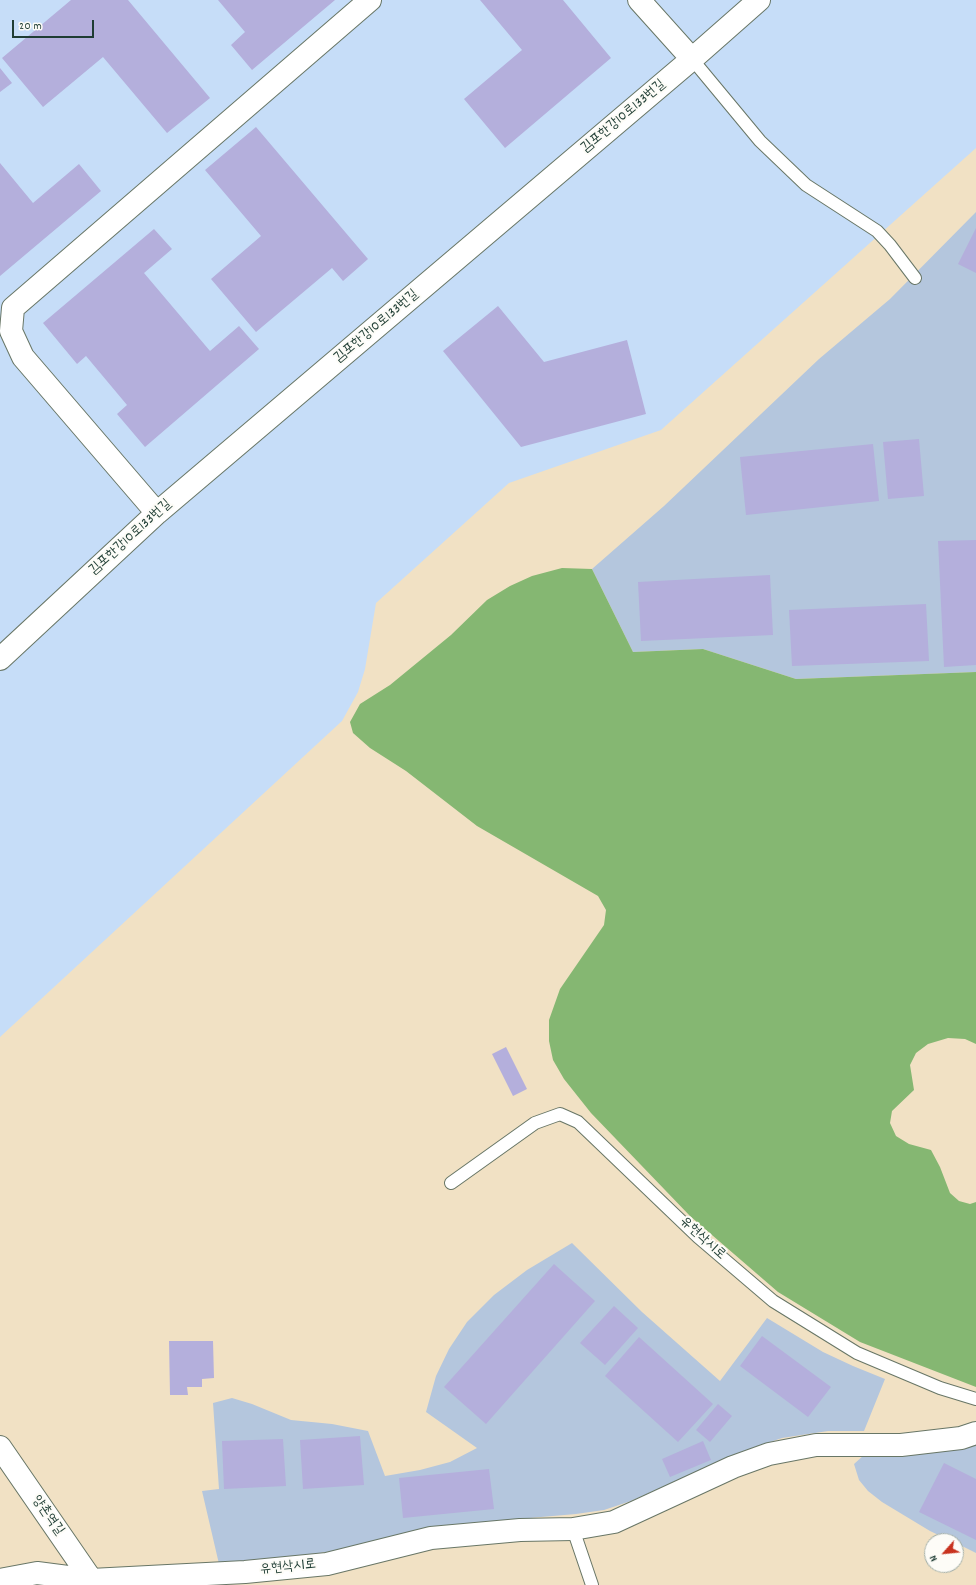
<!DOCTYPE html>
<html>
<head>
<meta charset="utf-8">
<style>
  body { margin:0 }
  #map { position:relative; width:976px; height:1585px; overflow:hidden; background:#f1e1c4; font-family:Dekko,sans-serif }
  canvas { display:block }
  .north { position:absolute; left:924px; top:1533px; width:40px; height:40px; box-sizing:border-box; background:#fdfcf7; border:1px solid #a4b0a9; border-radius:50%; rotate:243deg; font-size:11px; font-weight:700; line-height:16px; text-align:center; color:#1f3d34 }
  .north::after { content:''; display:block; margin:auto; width:14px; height:18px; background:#c8321e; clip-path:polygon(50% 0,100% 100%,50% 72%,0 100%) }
  .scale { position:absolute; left:12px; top:20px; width:82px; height:18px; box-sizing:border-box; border:2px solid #1f3d34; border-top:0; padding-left:5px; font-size:12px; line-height:14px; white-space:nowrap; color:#1f3d34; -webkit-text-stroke:3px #fdfcf7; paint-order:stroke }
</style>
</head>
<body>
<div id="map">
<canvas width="976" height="1585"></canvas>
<div class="north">N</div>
<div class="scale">20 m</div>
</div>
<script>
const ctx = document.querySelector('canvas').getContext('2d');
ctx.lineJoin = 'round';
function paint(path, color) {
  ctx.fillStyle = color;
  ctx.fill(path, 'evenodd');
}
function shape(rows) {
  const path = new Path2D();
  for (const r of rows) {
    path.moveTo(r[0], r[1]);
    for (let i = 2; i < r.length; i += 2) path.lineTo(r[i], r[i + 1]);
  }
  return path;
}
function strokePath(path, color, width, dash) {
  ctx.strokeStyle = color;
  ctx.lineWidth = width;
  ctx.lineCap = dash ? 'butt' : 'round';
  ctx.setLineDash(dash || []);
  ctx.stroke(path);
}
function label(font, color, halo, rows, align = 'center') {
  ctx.font = font + ' Dekko,"Poor Story",sans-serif';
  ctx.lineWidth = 4;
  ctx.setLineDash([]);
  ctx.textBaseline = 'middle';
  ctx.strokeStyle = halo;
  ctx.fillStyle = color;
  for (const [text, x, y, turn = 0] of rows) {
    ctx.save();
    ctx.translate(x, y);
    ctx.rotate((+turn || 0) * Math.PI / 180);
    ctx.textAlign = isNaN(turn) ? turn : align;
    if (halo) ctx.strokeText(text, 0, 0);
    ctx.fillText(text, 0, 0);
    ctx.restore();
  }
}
const built = shape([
  [0,0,976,0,976,148,661,430,509,483,376,603,365,669,358,692,342,721,0,1037]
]);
const industrial = shape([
  [976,212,976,672,796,679,703,649,633,652,592,569,664,506,819,359,890,299],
  [572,1243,642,1312,720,1381,767,1318,823,1352,853,1366,885,1379,864,1431,828,1431,782,1438,738,1453,631,1501,604,1510,576,1514,437,1526,405,1533,358,1547,320,1553,219,1564,202,1491,219,1489,213,1403,232,1398,252,1404,291,1420,332,1424,368,1431,385,1476,420,1470,450,1462,477,1448,426,1412,436,1376,449,1349,467,1322,494,1295,527,1270],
  [976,1443,976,1553,956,1543,956,1541,951,1541,930,1531,882,1502,868,1491,859,1480,854,1464,864,1455,898,1456,961,1448]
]);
const forest = shape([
  [562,568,592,569,633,652,703,649,796,679,976,672,976,1044,965,1039,948,1038,928,1044,916,1053,910,1065,914,1090,892,1111,890,1123,896,1136,909,1144,931,1150,940,1167,950,1193,959,1201,970,1204,976,1202,976,1387,860,1342,778,1292,690,1216,591,1113,564,1079,553,1060,549,1041,549,1020,560,989,604,925,606,910,598,896,477,826,406,771,370,748,353,733,350,722,360,704,390,685,451,635,487,600,510,586,532,576]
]);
const building = shape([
  [71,0,128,0,210,98,167,133,103,57,43,107,2,58],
  [218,0,335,0,252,70,231,45,245,32],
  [480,0,563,0,611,58,505,148,464,99,522,50],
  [0,68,12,83,0,92],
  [256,127,368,259,343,281,332,268,256,332,211,279,261,236,205,170],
  [0,163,33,203,79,164,101,191,0,276],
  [976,228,976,273,958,264],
  [154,229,172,249,144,273,210,351,239,326,259,349,145,447,117,414,127,405,86,356,77,364,43,323],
  [498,306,544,362,627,340,646,414,521,447,443,351],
  [919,439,924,496,888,499,883,442],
  [873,444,879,501,746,515,740,457],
  [976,540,976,665,944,667,938,541],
  [770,575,773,635,641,641,638,582],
  [926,604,929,661,792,666,789,610],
  [506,1047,527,1089,513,1096,492,1054],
  [554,1264,595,1301,486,1424,444,1387],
  [614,1306,638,1328,605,1365,580,1343],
  [762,1336,831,1387,808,1417,740,1366],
  [639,1337,713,1404,678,1442,605,1376],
  [169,1341,213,1341,214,1378,202,1379,202,1387,187,1387,188,1395,170,1395],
  [718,1404,732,1416,710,1442,696,1430],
  [360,1436,364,1485,303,1489,300,1440],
  [283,1439,286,1486,224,1489,222,1441],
  [703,1441,711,1460,670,1477,662,1459],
  [944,1463,976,1479,976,1540,919,1512],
  [489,1469,494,1509,403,1518,399,1478]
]);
const lane = shape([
  [692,59,760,141,806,185,877,231,890,245,915,278],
  [451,1183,535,1123,560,1114,578,1122,698,1237,773,1301,857,1353,940,1388,976,1399],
  [573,1529,592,1585]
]);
const street = shape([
  [639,0,692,59],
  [157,513,23,357,11,331,13,308,370,0],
  [0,659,157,513,692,59,759,0],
  [0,1447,95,1585],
  [0,1580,37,1573,91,1580,245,1572,327,1564,431,1538,520,1530,573,1529,614,1522,733,1467,769,1454,816,1445,901,1445,961,1438,976,1433]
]);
const streetNames = [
  ["김포한강10로133번길",624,117,-40],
  ["김포한강10로133번길",377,327,-40],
  ["김포한강10로133번길",131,538,-42],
  ["유현삭시로",702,1239,42],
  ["양촌역길",47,1516,55],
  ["유현삭시로",288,1568,-6]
];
paint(built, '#c6ddf8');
paint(industrial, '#b4c6dd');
paint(forest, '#85b772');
paint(building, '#b4afdc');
strokePath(lane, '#687666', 14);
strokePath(street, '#687666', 24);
strokePath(lane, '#fff', 12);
strokePath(street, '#fff', 22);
label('14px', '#1f3d34', '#fdfcf7', streetNames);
</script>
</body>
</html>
